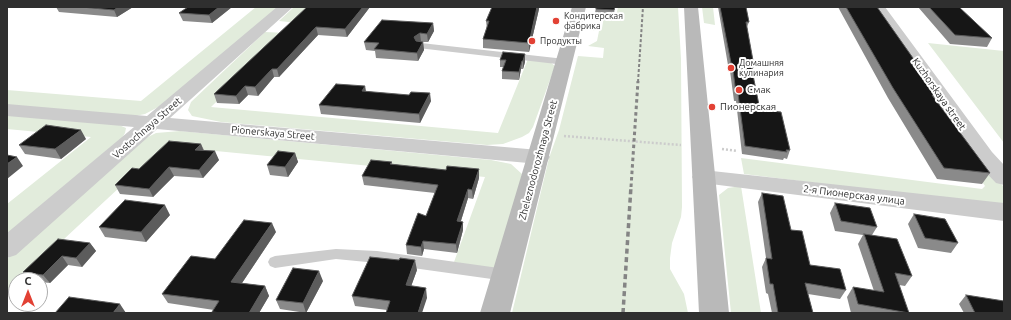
<!DOCTYPE html>
<html>
<head>
<meta charset="utf-8">
<style>
  body { margin:0 }
  #map { position:relative; width:1011px; height:320px; overflow:hidden; background:#fff; font-family:Ubuntu,sans-serif }
  canvas { display:block }
  .frame { position:absolute; inset:0; border:8px solid #2f2f2f; pointer-events:none }
  .north { position:absolute; left:8px; top:272px; width:40px; height:40px; box-sizing:border-box; background:#fff; border:1px solid #acacac; border-radius:50%; rotate:0deg; font-size:11px; font-weight:700; line-height:16px; text-align:center; color:#2f2f2f }
  .north::after { content:''; display:block; margin:auto; width:14px; height:18px; background:#e24134; clip-path:polygon(50% 0,100% 100%,50% 72%,0 100%) }
</style>
</head>
<body>
<div id="map">
<canvas width="1011" height="320"></canvas>
<div class="frame"></div>
<div class="north">С</div>
</div>
<script>
const ctx = document.querySelector('canvas').getContext('2d');
ctx.lineJoin = 'round';
function paint(path, color) {
  ctx.fillStyle = color;
  ctx.fill(path, 'evenodd');
}
function shape(rows) {
  const path = new Path2D();
  for (const r of rows) {
    path.moveTo(r[0], r[1]);
    for (let i = 2; i < r.length; i += 2) path.lineTo(r[i], r[i + 1]);
  }
  return path;
}
function strokePath(path, color, width, dash) {
  ctx.strokeStyle = color;
  ctx.lineWidth = width;
  ctx.lineCap = dash ? 'butt' : 'round';
  ctx.setLineDash(dash || []);
  ctx.stroke(path);
}
function label(font, color, halo, rows, align = 'center') {
  ctx.font = font + ' Ubuntu,sans-serif';
  ctx.lineWidth = 4;
  ctx.setLineDash([]);
  ctx.textBaseline = 'middle';
  ctx.strokeStyle = halo;
  ctx.fillStyle = color;
  for (const [text, x, y, turn = 0] of rows) {
    ctx.save();
    ctx.translate(x, y);
    ctx.rotate((+turn || 0) * Math.PI / 180);
    ctx.textAlign = isNaN(turn) ? turn : align;
    if (halo) ctx.strokeText(text, 0, 0);
    ctx.fillText(text, 0, 0);
    ctx.restore();
  }
}
const green = shape([
  [256,7,280,7,164,104,145,114,135,116,7,107,7,90,141,101],
  [294,7,315,7,298,23,279,21],
  [618,7,678,7,681,59,682,207,681,217,672,243,670,258,670,269,684,294,688,313,512,313,549,158,559,130,578,56,603,58,604,48,588,46,597,41,599,31,591,31,592,27,602,28,604,16,616,17],
  [702,7,713,7,715,25,704,23],
  [265,32,287,33,211,107,498,133,528,59,550,62,555,66,533,127,529,133,522,137,503,144,487,145,221,122,192,116,188,110,191,102],
  [928,43,1004,51,1004,143],
  [7,115,119,125,126,128,125,133,122,138,7,234,7,204,91,137,7,129],
  [941,121,1004,187,1004,206,744,174,741,158,982,189,985,186],
  [180,131,491,160,511,164,522,174,498,270,454,262,485,177,164,146,20,280,16,280,16,284,7,292,7,259,146,138,156,133],
  [741,186,761,313,731,313,719,195,728,188]
]);
const path = shape([
  [564,136,681,145],
  [722,149,737,151]
]);
const lane = shape([
  [421,43,565,59,570,62,565,65,418,48,416,46,418,44,421,43],
  [336,249,377,251,506,269,511,271,514,275,511,279,506,281,377,263,336,259,275,268,270,266,268,262,270,258,275,256,336,249]
]);
const street = shape([
  [277,7,293,7,170,118,539,150,547,152,550,157,547,162,539,164,157,129,16,255,7,258,7,233,134,127,7,116,7,104,147,116,277,7],
  [871,7,885,7,992,152,1004,165,1004,185,996,183,976,162,871,7],
  [703,170,1004,203,1004,221,695,182,692,177,695,172,703,170]
]);
const secondary = shape([
  [572,7,586,7,510,313,480,313,572,7],
  [684,7,698,7,729,313,699,313,684,7]
]);
const railFar2 = shape([
  [638,82,643,7]
]);
const railFar1 = shape([
  [631,187,638,81]
]);
const rail = shape([
  [623,313,631,186]
]);
const wall = shape([
  [56,7,133,7,117,17,59,12],
  [188,7,232,7,212,23,183,21,179,13],
  [307,7,370,7,347,37,318,35,279,77,274,77,258,96,248,95,239,104,217,103,214,94],
  [596,7,615,7,614,14,595,13],
  [718,7,746,7,749,22,747,27,754,66,752,71,760,110,790,150,787,159,784,158,783,160,742,154,736,101,734,101,730,71,729,71],
  [838,7,877,7,939,95,936,100,990,173,982,184,937,179,888,98],
  [918,7,959,7,992,38,987,47,950,44],
  [539,9,529,52,483,48,483,39,487,29,486,21],
  [433,23,434,31,428,42,423,42,424,50,418,61,376,58,375,51,366,50,364,42],
  [525,54,525,62,523,69,521,69,519,80,502,79,502,71,503,67,500,67,500,60],
  [365,86,366,91,431,101,420,123,321,114,319,105],
  [86,139,61,159,25,154,19,145],
  [201,144,204,150,219,160,203,178,174,176,153,197,120,194,115,185,139,169],
  [295,153,298,162,288,177,270,175,267,165],
  [392,162,392,164,479,178,473,199,468,198,461,221,463,222,463,230,457,253,424,249,422,256,407,254,406,245,426,216,435,193,364,185,362,176],
  [762,193,791,230,810,265,846,290,840,299,808,294,813,313,772,313,768,294,766,293,762,267,766,258,758,202],
  [835,203,877,227,872,235,912,276,905,286,899,285,909,313,851,313,847,297,853,287,874,291,858,244,863,235,835,231,830,213],
  [914,214,958,243,951,253,918,248,908,224],
  [170,215,146,242,105,237,99,227],
  [276,232,242,283,265,286,269,296,259,313,213,313,212,312,214,310,168,303,162,294,215,259],
  [90,243,96,251,82,267,68,265,50,283,40,282,40,280,30,280,23,272],
  [417,270,411,286,427,298,387,310,355,306,352,296],
  [323,281,306,313,280,309,276,300],
  [966,295,1004,313,964,313,959,304]
]);
const shadedWall = shape([
  [118,7,133,7,117,17,114,10],
  [219,7,232,7,212,23,209,15],
  [363,7,370,7,347,37,345,29],
  [537,7,539,7,539,9,529,52,529,43],
  [433,23,434,31,428,42,427,34],
  [316,27,318,35,279,77,277,69],
  [420,33,421,42,415,45,414,37],
  [423,42,424,50,418,61,417,53],
  [525,54,525,62,523,69,523,61],
  [522,61,521,69,519,80,519,72],
  [272,69,274,77,258,96,255,87],
  [245,86,248,95,239,104,236,96],
  [365,86,366,95,362,91],
  [430,93,431,101,420,123,419,114],
  [81,130,86,139,61,159,55,149],
  [201,144,204,152,195,150],
  [215,151,219,160,203,178,199,170],
  [295,153,298,162,288,177,285,167],
  [17,157,23,166,7,179,7,164],
  [169,167,174,176,153,197,149,189],
  [479,169,479,178,473,199,472,190],
  [468,189,468,198,458,230,457,221],
  [165,205,170,215,146,242,141,232],
  [463,222,463,230,457,253,456,244],
  [272,223,276,232,236,292,231,282],
  [423,241,424,249,422,256,421,247],
  [90,243,96,251,82,267,76,258],
  [62,256,68,265,50,283,43,275],
  [415,260,417,270,408,295,406,285],
  [319,271,323,281,306,313,303,303],
  [265,286,269,296,259,313,249,313],
  [426,288,427,298,422,313,418,313],
  [120,304,126,313,113,313]
]);
const building = shape([
  [81,7,118,7,114,10,81,7],
  [188,7,219,7,209,15,179,13,188,7],
  [307,7,363,7,345,29,316,27,277,69,272,69,255,87,245,86,236,96,214,94,307,7],
  [492,7,537,7,529,43,483,39,489,21,486,21,492,7],
  [596,7,615,7,614,10,596,9,596,7],
  [720,7,746,7,749,22,746,22,754,66,751,65,760,110,781,112,790,150,786,150,787,152,745,146,738,94,736,93,732,63,731,63,720,7],
  [846,7,877,7,939,95,932,95,990,173,944,168,893,88,846,7],
  [929,7,959,7,992,38,955,35,929,7],
  [382,20,433,23,427,34,420,33,414,37,416,41,423,42,417,53,374,49,379,43,364,42,382,20],
  [503,52,525,54,523,61,522,61,519,72,502,71,506,60,500,60,503,52],
  [336,84,365,86,362,91,409,95,411,92,430,93,419,114,319,105,336,84],
  [46,125,81,130,55,149,19,145,46,125],
  [169,141,201,144,195,150,215,151,199,170,169,167,149,189,115,185,132,168,139,169,169,141],
  [278,151,295,153,285,167,267,165,278,151],
  [7,155,17,157,7,164,7,155],
  [371,160,392,162,390,164,446,170,447,166,479,169,472,190,468,189,457,221,463,222,456,244,423,241,421,247,406,245,418,213,426,216,438,185,362,176,371,160],
  [762,193,783,196,791,230,802,231,810,265,840,269,846,290,805,283,813,313,778,313,773,284,770,284,766,258,772,259,762,193],
  [125,200,165,205,141,232,99,227,125,200],
  [835,203,870,208,877,227,841,221,835,203],
  [914,214,945,219,958,243,925,238,914,214],
  [244,220,272,223,231,282,265,286,249,313,222,313,212,312,219,301,162,294,191,256,215,259,244,220],
  [864,234,897,239,912,276,895,273,909,313,858,304,853,287,884,292,864,234],
  [58,239,90,243,76,258,62,256,43,275,23,272,58,239],
  [370,257,399,260,400,258,415,260,406,285,426,288,418,313,386,313,390,301,352,296,370,257],
  [293,268,319,271,303,303,276,300,293,268],
  [966,295,1004,301,1004,313,975,313,966,295],
  [69,297,120,304,113,313,55,313,69,297]
]);
const markers = [
  [556,21,4,"#e24134"],
  [532,41,4,"#e24134"],
  [731,68,4,"#e24134"],
  [739,90,4,"#e24134"],
  [712,107,4,"#e24134"]
];
const farPoinames = [
  ["Кондитерская",564,16],
  ["фабрика",564,26],
  ["Продукты",540,41],
  ["Домашняя",739,63],
  ["кулинария",739,73]
];
const poiNames = [
  ["Смак",747,90],
  ["Пионерская",720,107]
];
const streetNames = [
  ["Kuzhorskaya street",939,94,55],
  ["Vostochnaya Street",147,128,-41],
  ["Pionerskaya Street",273,133,5],
  ["Zheleznodorozhnaya Street",538,160,-75],
  ["2-я Пионерская улица",854,195,7]
];
paint(green, '#e2ecdc');
strokePath(path, '#ccc', 2.5, [2, 2]);
paint(lane, '#ccc');
paint(street, '#ccc');
paint(secondary, '#b9b9b9');
strokePath(railFar2, '#848484', 2, [3, 2]);
strokePath(railFar1, '#848484', 3, [3.5, 3]);
strokePath(rail, '#848484', 3.5, [5, 3.5]);
paint(wall, '#8a8a8a');
paint(shadedWall, '#5c5c5c');
paint(building, '#161616');
strokePath(building, '#5c5c5c', 1);
for (const [x, y, r, color] of markers) {
  const dot = new Path2D();
  dot.arc(x, y, r, 0, 2 * Math.PI);
  ctx.fillStyle = color;
  ctx.fill(dot);
  strokePath(dot, '#fff', 1.5);
}
label('9px', '#2f2f2f', '#fff', farPoinames, 'left');
label('10px', '#2f2f2f', '#fff', poiNames, 'left');
label('10px', '#2f2f2f', '#fff', streetNames);
</script>
</body>
</html>
